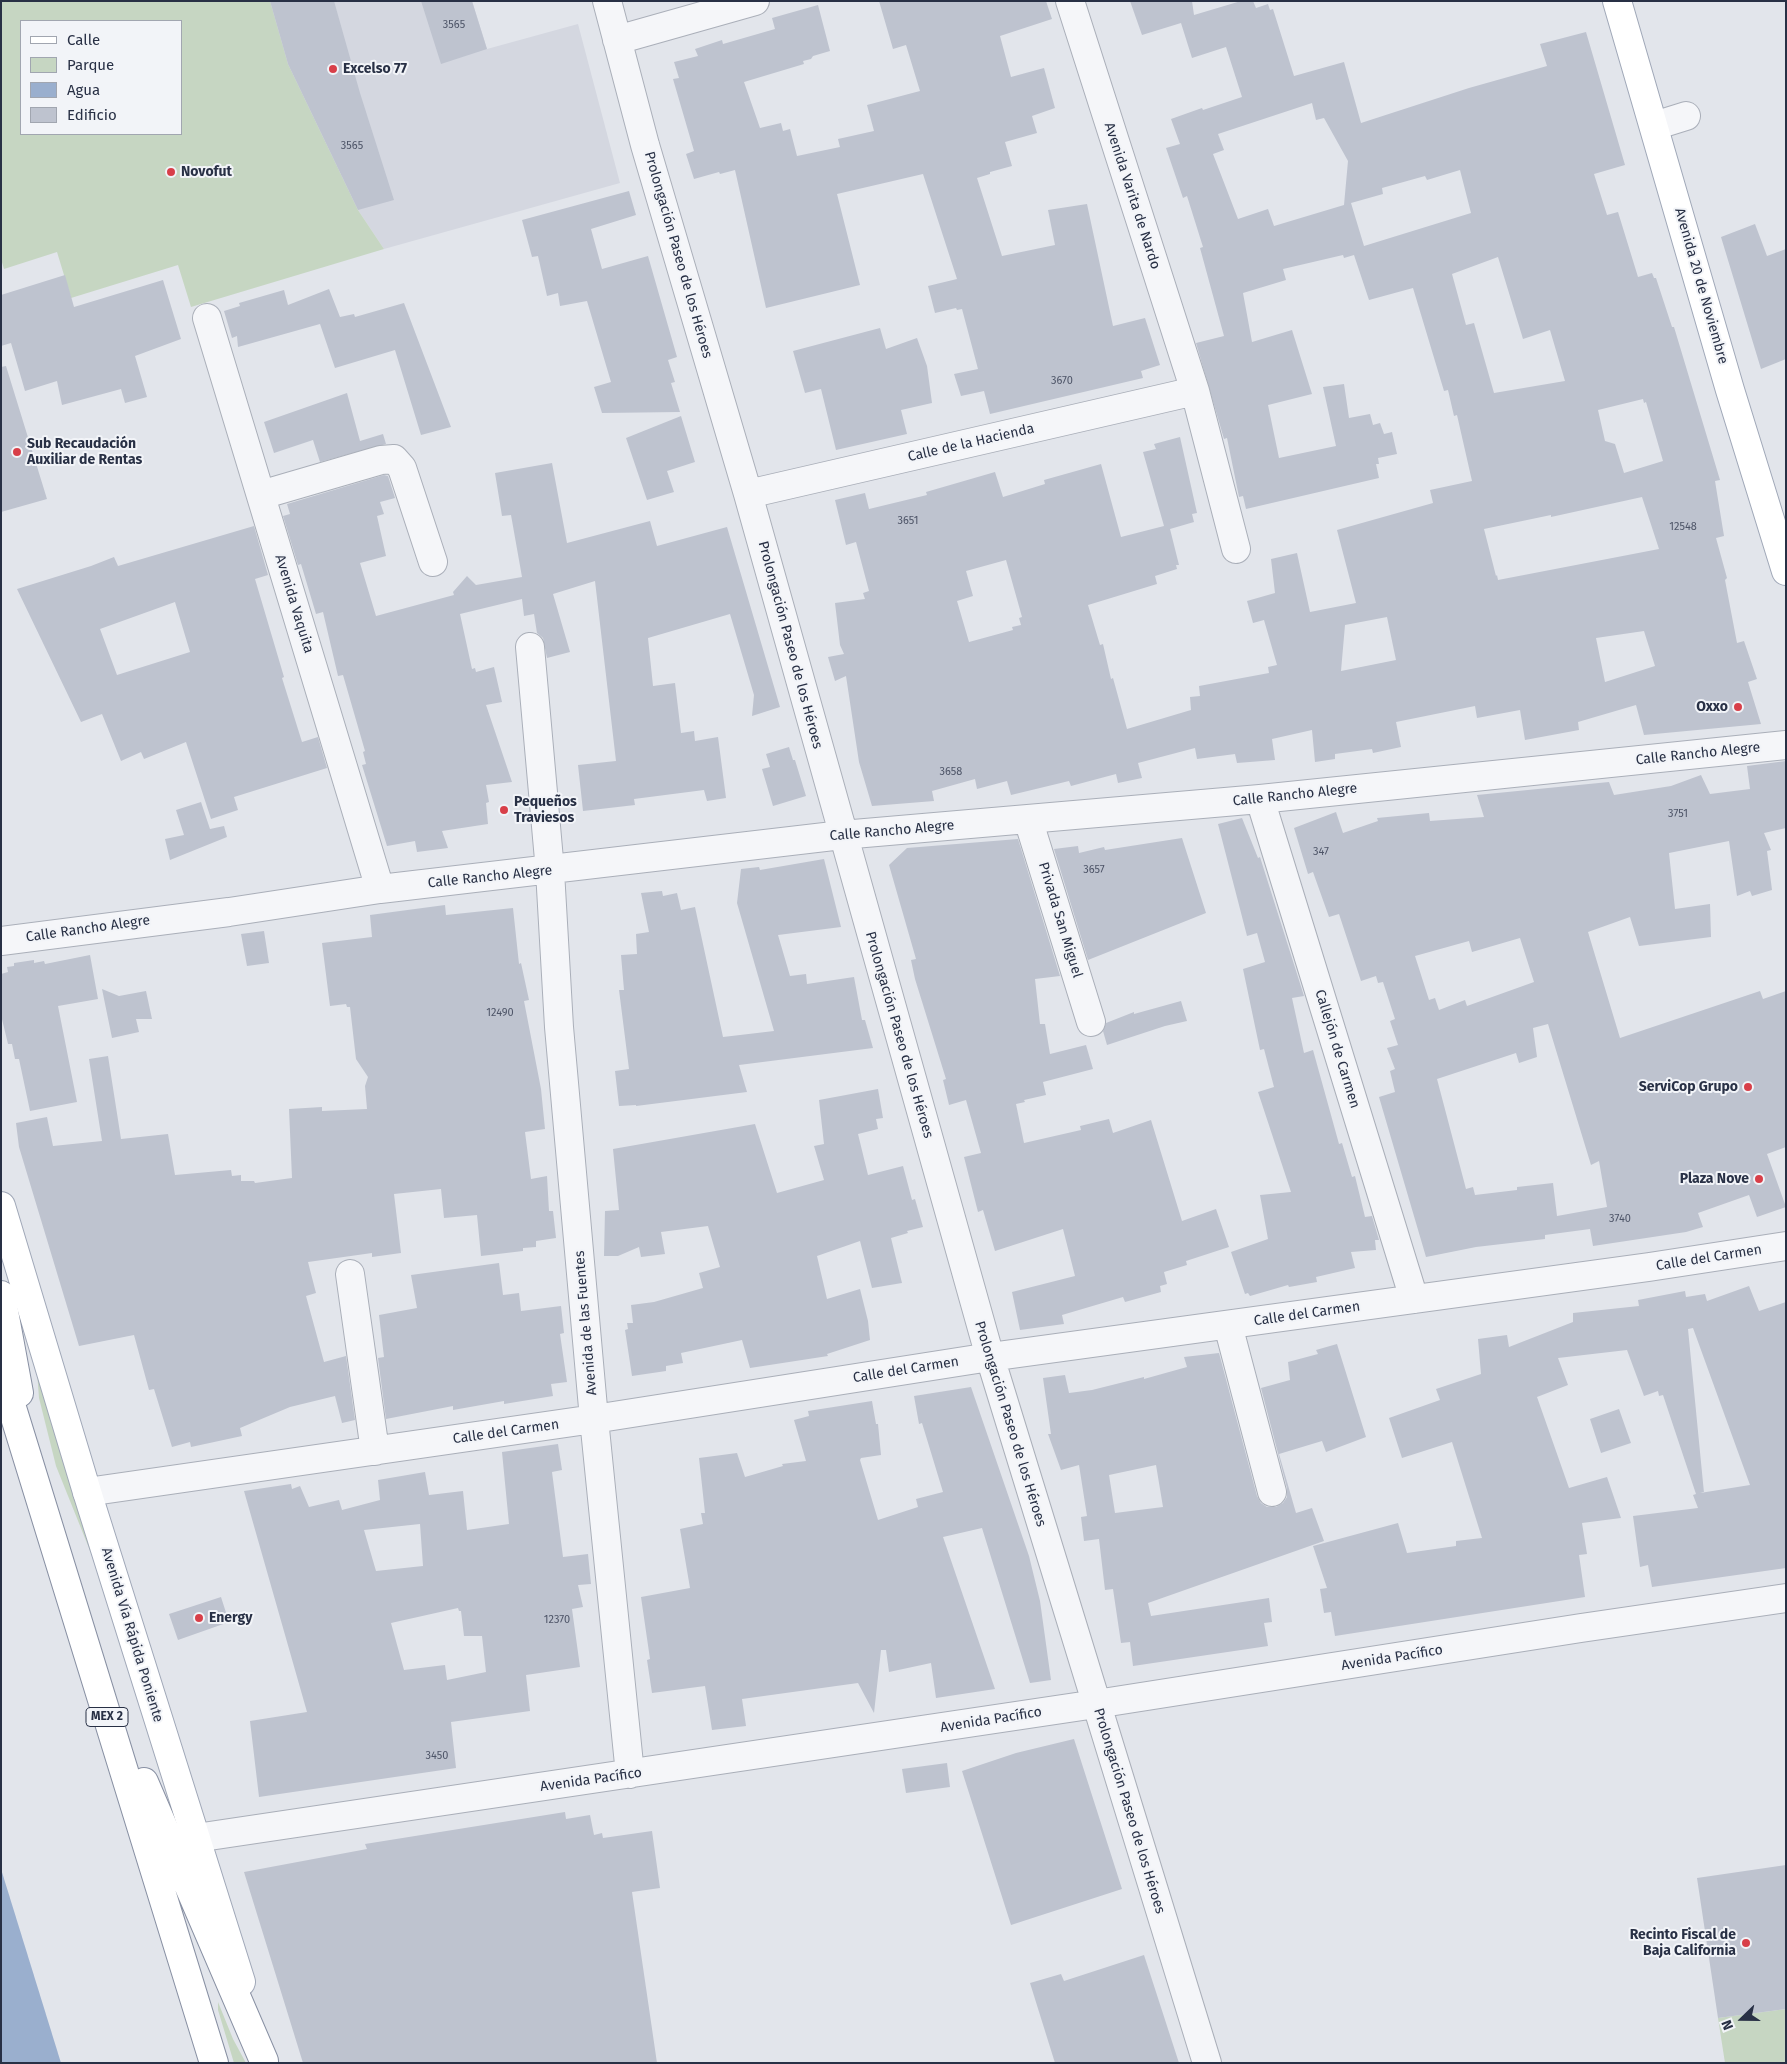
<!DOCTYPE html>
<html>
<head>
<meta charset="utf-8">
<style>
  body { margin:0 }
  #map { position:relative; width:1787px; height:2064px; overflow:hidden; background:#e2e5eb; font-family:"Fira Sans",sans-serif }
  canvas { display:block }
  .frame { position:absolute; inset:0; border:2px solid #283045; pointer-events:none }
  .legend { position:absolute; left:20px; top:20px; width:162px; height:115px; box-sizing:border-box; background:#f2f4f8; border:1px solid #a1a6b0; margin:0; padding:6px 9px; list-style:none; font-size:15px; color:#283045 }
  .legend li { display:flex; align-items:center; gap:10px; height:25px }
  .legend b { width:25px; border:1px solid #a1a6b0 }
  .north { position:absolute; left:1717px; top:1994px; width:50px; height:50px; -webkit-text-stroke:4px #f2f4f8; paint-order:stroke; rotate:248deg; font-size:14px; font-weight:700; line-height:20px; text-align:center; color:#283045 }
  .north::after { content:''; display:block; margin:auto; width:18px; height:22px; background:#283045; clip-path:polygon(50% 0,100% 100%,50% 72%,0 100%) }
</style>
</head>
<body>
<div id="map">
<canvas width="1787" height="2064"></canvas>
<div class="frame"></div>
<ul class="legend">
<li><b style="height:6px;background:#fff"></b>Calle</li>
<li><b style="height:14px;background:#c6d6c2"></b>Parque</li>
<li><b style="height:14px;background:#9aafce"></b>Agua</li>
<li><b style="height:14px;background:#bec3cf"></b>Edificio</li>
</ul>
<div class="north">N</div>
</div>
<script>
const ctx = document.querySelector('canvas').getContext('2d');
ctx.lineJoin = 'round';
function paint(path, color) {
  ctx.fillStyle = color;
  ctx.fill(path, 'evenodd');
}
function shape(rows) {
  const path = new Path2D();
  for (const r of rows) {
    path.moveTo(r[0], r[1]);
    for (let i = 2; i < r.length; i += 2) path.lineTo(r[i], r[i + 1]);
  }
  return path;
}
function strokePath(path, color, width, dash) {
  ctx.strokeStyle = color;
  ctx.lineWidth = width;
  ctx.lineCap = dash ? 'butt' : 'round';
  ctx.setLineDash(dash || []);
  ctx.stroke(path);
}
function label(font, color, halo, rows, align = 'center') {
  ctx.font = font + ' "Fira Sans",sans-serif';
  ctx.lineWidth = 4;
  ctx.setLineDash([]);
  ctx.textBaseline = 'middle';
  ctx.strokeStyle = halo;
  ctx.fillStyle = color;
  for (const [text, x, y, turn = 0] of rows) {
    ctx.save();
    ctx.translate(x, y);
    ctx.rotate((+turn || 0) * Math.PI / 180);
    ctx.textAlign = isNaN(turn) ? turn : align;
    if (halo) ctx.strokeText(text, 0, 0);
    ctx.fillText(text, 0, 0);
    ctx.restore();
  }
}
const built = shape([
  [270,1,472,1,487,49,578,24,620,183,384,249,358,210,288,64]
]);
const green = shape([
  [1,1,270,1,288,64,358,210,384,249,191,307,178,265,71,298,57,252,4,269,1,259],
  [21,21,181,21,181,134,21,134],
  [37,1371,107,1593,56,1466,39,1398],
  [218,2002,233,2039,246,2063,234,2063,218,2010],
  [1786,2009,1786,2063,1725,2063,1718,2018]
]);
const water = shape([
  [1,1869,61,2063,1,2063]
]);
const building = shape([
  [270,1,334,1,360,93,394,200,358,210,288,64],
  [421,1,472,1,487,49,441,64],
  [879,1,1046,1,1052,19,1000,36,1011,77,1044,68,1055,108,1032,116,1037,133,1005,142,1012,166,990,172,990,174,977,178,1002,256,1055,245,1048,210,1087,204,1113,326,1145,318,1160,365,1141,371,1143,378,990,414,984,391,961,396,954,374,978,369,962,309,957,310,956,308,935,313,928,286,957,279,923,174,837,194,860,285,766,308,735,170,720,174,719,172,694,179,686,154,694,151,673,79,679,78,674,62,698,56,695,49,722,40,723,44,775,29,772,18,818,5,830,51,813,56,811,59,803,61,804,64,744,82,760,128,781,123,783,131,790,129,797,156,840,147,838,139,874,131,867,105,920,91,906,45,893,49],
  [1130,1,1192,1,1194,15,1241,1,1253,1,1256,8,1268,4,1270,10,1273,9,1294,76,1344,62,1361,123,1469,88,1547,66,1540,44,1586,32,1625,165,1594,174,1607,215,1618,212,1638,277,1652,273,1654,278,1656,278,1672,327,1674,327,1720,480,1715,481,1724,536,1716,538,1727,578,1725,580,1737,643,1744,641,1757,679,1748,682,1761,724,1644,735,1636,705,1578,722,1579,730,1525,740,1520,710,1477,718,1475,706,1396,722,1401,747,1373,753,1372,749,1335,754,1335,759,1315,762,1312,730,1272,739,1275,760,1237,763,1235,754,1197,759,1195,748,1138,763,1142,778,1118,783,1116,774,1071,786,1069,781,1011,795,1007,781,977,789,975,779,932,791,934,801,872,806,859,762,846,676,835,681,828,657,844,654,840,645,835,603,865,599,863,593,869,591,856,542,846,545,835,500,865,493,869,509,927,495,926,492,995,472,1003,497,1045,484,1044,480,1101,464,1121,537,1164,526,1143,452,1156,449,1154,444,1180,437,1197,513,1192,514,1194,522,1170,529,1179,565,1176,565,1177,569,1155,576,1157,584,1088,605,1100,645,1103,644,1111,679,1113,678,1127,729,1191,710,1190,697,1200,696,1199,686,1269,673,1268,667,1277,665,1264,620,1253,623,1247,601,1275,593,1271,559,1297,553,1310,612,1356,603,1337,530,1433,503,1430,490,1472,481,1457,415,1454,416,1448,390,1444,391,1413,288,1369,300,1354,255,1344,258,1343,255,1283,269,1286,280,1243,293,1252,342,1292,330,1312,394,1268,405,1279,458,1336,446,1323,387,1344,384,1349,418,1370,414,1373,425,1380,423,1384,434,1392,432,1397,454,1378,458,1379,464,1376,464,1379,478,1246,509,1243,496,1239,497,1227,438,1224,439,1196,343,1224,336,1200,248,1203,247,1187,196,1183,198,1166,148,1180,144,1171,119,1202,108,1203,110,1242,97,1226,47,1192,58,1181,23,1142,35],
  [1312,103,1316,120,1324,118,1348,161,1344,205,1274,226,1268,209,1238,219,1213,154,1224,150,1218,134],
  [1460,170,1471,213,1364,246,1351,203,1383,194,1382,188,1425,176,1427,180],
  [1498,257,1523,339,1550,330,1565,381,1494,393,1474,323,1466,325,1452,274],
  [1643,399,1644,403,1646,402,1663,461,1624,473,1615,444,1605,441,1598,410],
  [1642,497,1659,549,1498,580,1497,575,1496,576,1484,529,1551,515,1551,517],
  [1006,560,1022,617,1019,618,1021,625,1012,627,1013,630,969,642,957,601,973,596,966,571],
  [1387,617,1396,660,1341,671,1345,625],
  [1644,631,1655,666,1605,682,1596,638],
  [629,191,636,215,591,229,602,269,648,256,677,357,668,360,675,382,671,383,680,412,602,413,594,387,611,382,587,301,560,306,558,293,547,296,538,256,532,257,522,220],
  [1755,224,1767,256,1786,249,1786,359,1761,369,1721,237],
  [65,275,74,307,163,280,181,339,135,356,147,397,125,403,121,389,62,405,57,381,25,391,11,343,1,346,1,295],
  [329,289,340,317,354,314,355,317,404,303,451,427,421,435,395,350,335,368,320,324,238,347,237,336,232,338,224,311,240,306,239,303,284,290,288,305],
  [880,328,886,349,917,338,927,366,932,403,901,410,907,434,836,450,821,389,805,393,793,351],
  [6,366,47,499,1,512,1,367],
  [347,393,360,441,383,434,386,444,320,462,313,440,274,453,264,422],
  [681,416,695,462,667,471,674,492,647,500,626,438],
  [552,463,567,543,650,521,657,546,727,527,780,707,752,716,754,695,730,614,648,638,653,686,675,683,681,733,694,731,695,741,718,737,726,798,707,801,704,790,634,799,635,805,583,811,578,765,616,761,595,581,553,594,570,652,547,658,543,638,537,633,534,614,524,616,522,599,460,614,472,669,475,668,476,672,494,667,502,702,486,705,512,782,486,785,489,802,486,803,488,824,442,831,448,848,417,852,415,841,387,846,362,765,366,764,363,752,365,751,343,675,338,676,323,612,316,614,301,564,298,565,283,516,290,514,287,504,384,475,388,476,395,498,380,502,384,514,377,516,386,556,360,563,376,616,454,595,453,592,467,576,476,585,522,577,511,515,502,516,495,473],
  [254,526,268,575,255,579,284,677,282,678,302,742,318,737,327,768,234,797,238,810,211,819,186,742,144,759,141,752,121,761,102,714,81,722,17,589,91,566,114,557,118,566],
  [175,602,190,652,117,675,100,629],
  [789,747,793,760,795,760,806,796,773,806,762,769,770,767,766,754],
  [1786,761,1786,828,1764,833,1771,850,1767,851,1772,890,1752,896,1750,891,1737,896,1729,841,1669,853,1675,909,1710,904,1711,937,1639,946,1630,917,1588,932,1620,1038,1760,991,1763,999,1786,991,1786,1147,1767,1154,1786,1207,1757,1217,1749,1195,1698,1213,1703,1227,1686,1232,1593,1246,1590,1229,1545,1235,1545,1239,1476,1247,1426,1257,1379,1097,1395,1092,1390,1071,1395,1069,1387,1048,1398,1045,1390,1021,1395,1019,1383,982,1378,983,1376,976,1361,981,1339,914,1329,917,1313,872,1308,874,1294,828,1336,812,1343,833,1378,821,1377,818,1429,813,1430,821,1484,817,1477,795,1609,782,1614,795,1671,786,1701,775,1710,794,1750,789,1747,766],
  [1520,938,1534,982,1467,1006,1465,1000,1439,1010,1435,998,1429,1000,1415,956,1469,941,1472,952],
  [1548,1024,1591,1165,1599,1161,1607,1207,1557,1216,1553,1183,1517,1187,1517,1190,1475,1195,1473,1187,1466,1189,1437,1079,1516,1053,1519,1063,1537,1057,1533,1028],
  [201,802,210,829,224,826,227,837,170,860,165,839,184,835,176,810],
  [1242,818,1258,858,1260,857,1304,996,1292,998,1304,1053,1313,1050,1339,1144,1342,1143,1352,1177,1355,1176,1365,1217,1372,1216,1379,1240,1375,1240,1376,1250,1351,1252,1355,1268,1316,1277,1317,1282,1289,1287,1288,1285,1250,1296,1248,1293,1245,1294,1231,1252,1268,1239,1260,1195,1291,1192,1258,1092,1274,1087,1264,1049,1260,1050,1243,969,1265,962,1257,933,1247,936,1218,824],
  [1182,838,1206,913,1088,960,1054,849,1078,846,1079,853,1104,847,1105,850],
  [1018,839,1060,976,1035,979,1040,1024,1045,1024,1050,1054,1086,1045,1093,1069,1043,1082,1046,1095,1024,1100,1025,1102,1016,1104,1024,1143,1081,1130,1080,1126,1109,1119,1113,1133,1151,1120,1182,1221,1216,1209,1229,1247,1186,1261,1187,1265,1164,1272,1167,1284,1160,1286,1161,1292,1125,1302,1123,1297,1062,1315,1064,1324,1020,1330,1012,1292,1075,1276,1063,1229,995,1251,983,1210,978,1212,964,1157,981,1153,966,1100,949,1105,943,1080,946,1079,915,979,911,960,916,959,889,865,907,848],
  [824,859,841,927,778,935,790,976,806,974,807,984,854,977,862,1020,865,1020,873,1048,739,1065,747,1092,636,1106,636,1105,619,1106,615,1071,629,1069,619,990,624,990,621,955,637,954,636,934,649,932,641,893,662,891,663,896,677,893,681,910,695,907,723,1037,774,1031,737,903,741,869,759,867,760,870],
  [445,905,446,915,513,908,519,964,521,963,529,1000,524,1001,541,1089,545,1129,525,1132,531,1179,547,1176,549,1211,553,1211,556,1238,536,1241,536,1247,523,1248,523,1251,481,1256,477,1215,444,1218,441,1189,394,1194,401,1253,372,1257,372,1253,308,1262,316,1293,306,1296,324,1362,346,1356,355,1420,342,1423,335,1396,290,1407,240,1428,242,1436,191,1447,190,1442,172,1447,154,1389,149,1390,134,1335,79,1346,19,1147,16,1123,47,1117,53,1146,102,1141,89,1059,108,1056,121,1139,168,1134,175,1175,231,1170,232,1176,241,1175,241,1181,254,1181,255,1183,292,1178,289,1109,322,1107,322,1111,367,1109,365,1086,368,1077,356,1059,350,1007,347,1007,346,1004,330,1006,322,943,372,937,370,915],
  [264,931,269,963,247,966,241,934],
  [90,955,98,999,58,1006,77,1102,30,1111,19,1059,15,1059,12,1044,8,1044,1,1015,1,974,8,972,7,967,14,966,14,963,34,960,34,963,44,961,45,964],
  [102,989,119,996,146,991,152,1019,136,1019,139,1032,112,1038],
  [1181,1001,1187,1021,1165,1026,1107,1045,1103,1031,1106,1023,1134,1012,1134,1014],
  [878,1089,883,1118,876,1119,878,1129,858,1134,868,1175,903,1166,912,1200,915,1199,923,1227,907,1231,908,1233,891,1238,902,1283,872,1288,860,1241,817,1256,827,1299,860,1289,868,1321,870,1340,827,1354,828,1356,750,1368,742,1340,681,1353,683,1363,666,1366,666,1371,632,1376,625,1330,628,1329,627,1323,633,1323,631,1305,654,1302,703,1288,699,1273,720,1267,708,1226,661,1232,665,1254,641,1257,639,1247,618,1256,604,1256,605,1211,619,1210,613,1149,755,1124,777,1193,824,1180,814,1146,824,1144,819,1100],
  [499,1263,503,1295,519,1293,521,1311,561,1306,564,1333,560,1334,567,1382,551,1384,553,1396,504,1404,504,1401,453,1410,453,1406,386,1419,378,1358,384,1357,379,1315,417,1308,411,1275],
  [1749,1286,1759,1311,1786,1302,1786,1568,1652,1587,1648,1565,1640,1567,1633,1516,1698,1508,1693,1495,1696,1494,1663,1395,1659,1396,1658,1391,1644,1396,1627,1350,1558,1358,1568,1385,1537,1397,1569,1488,1607,1477,1621,1518,1582,1523,1587,1554,1579,1555,1585,1597,1335,1636,1331,1612,1324,1613,1320,1589,1327,1588,1313,1546,1398,1523,1407,1553,1456,1546,1456,1541,1482,1538,1452,1442,1402,1458,1389,1418,1440,1400,1436,1389,1481,1374,1478,1339,1507,1335,1509,1347,1573,1322,1573,1313,1639,1306,1638,1300,1685,1291,1686,1297,1705,1294,1707,1301],
  [1693,1328,1750,1485,1700,1493,1704,1493,1688,1329],
  [1337,1344,1366,1437,1326,1452,1322,1441,1279,1454,1296,1513,1312,1508,1324,1541,1148,1603,1151,1616,1269,1598,1272,1622,1264,1623,1268,1646,1133,1666,1130,1642,1121,1643,1113,1589,1105,1590,1099,1539,1084,1541,1081,1517,1087,1516,1079,1465,1061,1470,1048,1434,1051,1434,1043,1378,1065,1375,1069,1393,1092,1390,1144,1377,1144,1379,1187,1367,1184,1357,1219,1353,1257,1496,1261,1503,1267,1507,1276,1507,1283,1503,1287,1497,1287,1488,1261,1388,1290,1380,1288,1362,1318,1354,1316,1350],
  [1156,1465,1163,1507,1115,1513,1109,1475],
  [971,1387,1029,1556,1040,1601,1051,1680,1030,1683,982,1528,943,1537,995,1689,936,1698,931,1663,889,1672,886,1650,881,1650,874,1713,858,1683,742,1699,746,1726,712,1730,705,1686,652,1693,647,1660,650,1659,641,1597,690,1588,680,1529,703,1524,701,1513,705,1513,699,1458,737,1453,745,1477,783,1466,782,1464,806,1461,794,1420,809,1416,808,1411,872,1401,876,1424,878,1424,881,1455,861,1458,860,1460,878,1520,918,1507,916,1499,943,1492,922,1423,919,1424,914,1396],
  [1619,1409,1631,1443,1601,1453,1590,1419],
  [558,1444,562,1470,552,1472,563,1557,588,1554,591,1584,578,1585,583,1607,572,1609,580,1667,526,1675,530,1711,451,1722,456,1768,259,1797,250,1721,307,1712,244,1491,291,1484,292,1489,300,1486,309,1507,339,1500,342,1510,380,1500,378,1480,425,1472,429,1495,463,1491,467,1530,509,1524,502,1452],
  [420,1524,423,1566,376,1571,364,1530],
  [458,1608,459,1611,461,1611,464,1636,482,1636,486,1672,447,1680,445,1665,404,1670,391,1623],
  [221,1597,229,1622,178,1640,169,1614],
  [1074,1739,1122,1889,1011,1925,962,1771,1016,1753],
  [947,1763,950,1787,906,1793,902,1769],
  [565,1812,566,1819,590,1815,594,1835,602,1833,603,1838,652,1831,660,1888,632,1892,657,2063,303,2063,244,1872,367,1849,365,1844],
  [1786,1865,1786,2009,1718,2018,1697,1878],
  [1144,1955,1179,2063,1055,2063,1030,1983,1061,1974,1064,1981]
]);
const minor = shape([
  [607,1,645,145,748,494,990,1357,1207,2063],
  [1070,1,1195,391,1236,549],
  [617,40,755,1],
  [1654,126,1686,116],
  [207,318,380,889],
  [748,494,1195,391],
  [261,495,381,460,394,459,402,468,433,562],
  [530,647,550,871,559,1027,594,1419,630,1774],
  [1260,799,1414,1299],
  [1028,819,1091,1022],
  [1,941,229,912,380,889,842,835,1260,799,1786,745],
  [350,1274,375,1451],
  [1228,1325,1272,1492],
  [87,1492,594,1419,990,1357,1649,1267,1786,1246],
  [196,1838,1096,1704,1581,1628,1786,1598]
]);
const major = shape([
  [1617,1,1730,390,1786,571],
  [1,1206,87,1492,241,1982]
]);
const highway = shape([
  [1,1295,19,1393],
  [1,1372,214,2063],
  [144,1782,264,2061]
]);
const markers = [
  [333,69,5,"#d83f49"],
  [171,172,5,"#d83f49"],
  [17,452,5,"#d83f49"],
  [1738,707,5,"#d83f49"],
  [504,810,5,"#d83f49"],
  [1748,1087,5,"#d83f49"],
  [1759,1179,5,"#d83f49"],
  [199,1618,5,"#d83f49"],
  [1746,1943,5,"#d83f49"]
];
const numberNames = [
  ["3565",454,25],
  ["3565",352,146],
  ["3670",1062,381],
  ["3651",908,521],
  ["12548",1683,527],
  ["3658",951,772],
  ["3751",1678,814],
  ["347",1321,852],
  ["3657",1094,870],
  ["12490",500,1013],
  ["3740",1620,1219],
  ["12370",557,1620],
  ["3450",437,1756]
];
const shields = [
  [107,1717,42]
];
const shieldNames = [
  ["MEX 2",107,1717]
];
const poiNames = [
  ["Excelso 77",343,69],
  ["Novofut",181,172],
  ["Sub Recaudación",27,444],
  ["Auxiliar de Rentas",27,460],
  ["Oxxo",1728,707,"right"],
  ["Pequeños",514,802],
  ["Traviesos",514,818],
  ["ServiCop Grupo",1738,1087,"right"],
  ["Plaza Nove",1749,1179,"right"],
  ["Energy",209,1618],
  ["Recinto Fiscal de",1736,1935,"right"],
  ["Baja California",1736,1951,"right"]
];
const streetNames = [
  ["Avenida Varita de Nardo",1132,196,72],
  ["Prolongación Paseo de los Héroes",678,255,74],
  ["Avenida 20 de Noviembre",1701,286,74],
  ["Calle de la Hacienda",971,443,-13],
  ["Avenida Vaquita",294,604,73],
  ["Prolongación Paseo de los Héroes",790,645,75],
  ["Calle Rancho Alegre",1698,754,-6],
  ["Calle Rancho Alegre",1295,795,-6],
  ["Calle Rancho Alegre",892,831,-5],
  ["Calle Rancho Alegre",490,877,-6],
  ["Privada San Miguel",1060,920,73],
  ["Calle Rancho Alegre",88,929,-8],
  ["Prolongación Paseo de los Héroes",899,1035,74],
  ["Callejón de Carmen",1337,1049,73],
  ["Calle del Carmen",1709,1258,-9],
  ["Calle del Carmen",1307,1314,-8],
  ["Avenida de las Fuentes",586,1323,-95],
  ["Calle del Carmen",906,1370,-9],
  ["Prolongación Paseo de los Héroes",1010,1424,73],
  ["Calle del Carmen",506,1432,-8],
  ["Avenida Vía Rápida Poniente",132,1635,73],
  ["Avenida Pacífico",1392,1658,-9],
  ["Avenida Pacífico",991,1720,-9],
  ["Avenida Pacífico",591,1780,-8],
  ["Prolongación Paseo de los Héroes",1129,1811,73]
];
paint(built, '#d4d7e0');
paint(green, '#c6d6c2');
paint(water, '#9aafce');
paint(building, '#bec3cf');
strokePath(minor, '#aaafb9', 30);
strokePath(major, '#a0a8b8', 30);
strokePath(highway, '#8890a3', 30);
strokePath(minor, '#f5f6f9', 28);
strokePath(major, '#fff', 28);
strokePath(highway, '#fff', 28);
for (const [x, y, r, color] of markers) {
  const dot = new Path2D();
  dot.arc(x, y, r, 0, 2 * Math.PI);
  ctx.fillStyle = color;
  ctx.fill(dot);
  strokePath(dot, '#f2f4f8', 2);
}
label('11px', '#4e5568', null, numberNames);
for (const [x, y, w] of shields) {
  const box = new Path2D();
  box.roundRect(x - w / 2, y - 9.5, w, 19, 4);
  ctx.fillStyle = '#f2f4f8';
  ctx.fill(box);
  strokePath(box, '#283045', 1);
}
label('bold 12px', '#283045', null, shieldNames);
label('bold 14px', '#283045', '#f2f4f8', poiNames, 'left');
label('14px', '#283045', '#f2f4f8', streetNames);
</script>
</body>
</html>
